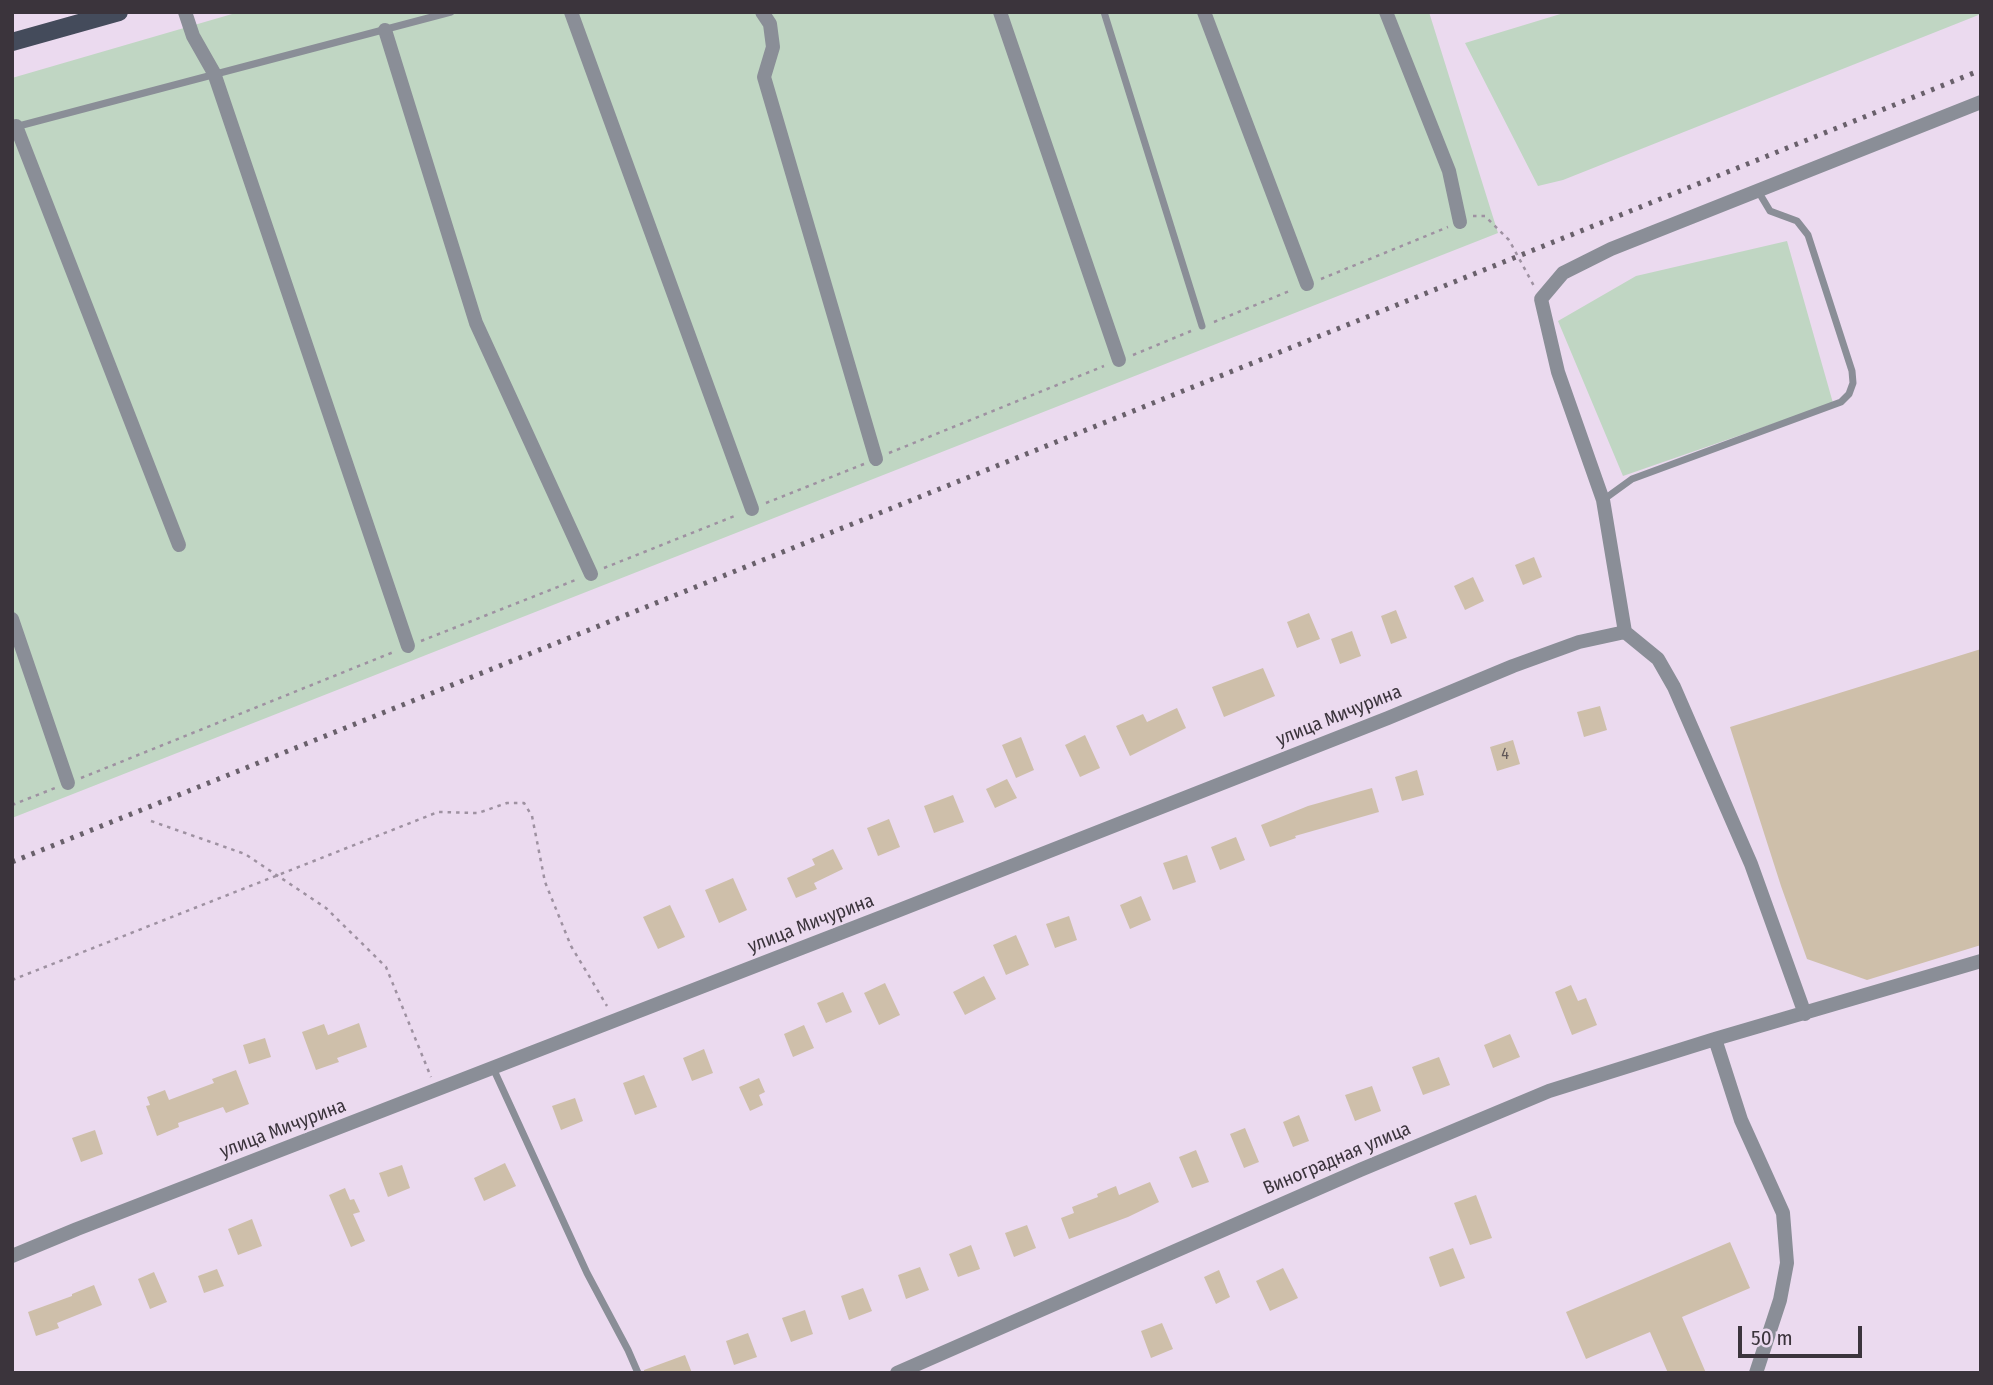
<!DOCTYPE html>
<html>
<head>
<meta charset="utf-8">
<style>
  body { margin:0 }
  #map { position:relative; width:1993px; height:1385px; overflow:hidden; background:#ebdaef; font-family:"Fira Sans Condensed",sans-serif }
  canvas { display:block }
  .frame { position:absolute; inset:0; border:14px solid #3b343c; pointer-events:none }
  .scale { position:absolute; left:1738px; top:1326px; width:124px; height:32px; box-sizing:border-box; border:4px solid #3b343c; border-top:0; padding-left:9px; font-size:21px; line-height:24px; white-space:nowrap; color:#3b343c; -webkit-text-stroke:5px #ebdaef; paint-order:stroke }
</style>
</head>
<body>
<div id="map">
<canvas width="1993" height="1385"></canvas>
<div class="frame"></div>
<div class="scale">50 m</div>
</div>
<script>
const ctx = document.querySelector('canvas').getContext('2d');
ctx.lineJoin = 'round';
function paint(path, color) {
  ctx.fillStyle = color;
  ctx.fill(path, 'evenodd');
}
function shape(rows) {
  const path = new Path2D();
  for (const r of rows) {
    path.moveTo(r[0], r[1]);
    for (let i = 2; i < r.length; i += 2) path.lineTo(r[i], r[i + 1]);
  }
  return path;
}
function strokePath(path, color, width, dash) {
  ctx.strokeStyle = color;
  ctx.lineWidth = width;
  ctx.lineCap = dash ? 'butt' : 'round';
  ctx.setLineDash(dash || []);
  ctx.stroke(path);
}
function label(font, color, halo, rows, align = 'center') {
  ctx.font = font + ' "Fira Sans Condensed",sans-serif';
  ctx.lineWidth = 5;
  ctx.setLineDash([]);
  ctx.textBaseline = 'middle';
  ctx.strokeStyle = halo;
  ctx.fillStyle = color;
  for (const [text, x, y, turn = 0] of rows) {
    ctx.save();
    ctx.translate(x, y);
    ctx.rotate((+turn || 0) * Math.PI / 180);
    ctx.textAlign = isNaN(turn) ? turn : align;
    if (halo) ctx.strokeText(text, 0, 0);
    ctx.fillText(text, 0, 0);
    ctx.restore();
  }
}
const green = shape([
  [239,12,1429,12,1498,233,12,818,12,78],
  [1567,12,1981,12,1981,14,1563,180,1538,186,1465,43],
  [1787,241,1833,403,1623,476,1558,321,1636,276]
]);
const building = shape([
  [1534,557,1542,577,1523,585,1515,565],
  [1473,577,1484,601,1465,610,1454,586],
  [1396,610,1407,638,1391,644,1381,616],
  [1309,613,1320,639,1297,648,1287,622],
  [1352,631,1361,656,1340,664,1331,639],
  [1981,649,1981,945,1867,980,1807,959,1781,886,1730,727],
  [1263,668,1275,696,1224,717,1212,687],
  [1600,706,1607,730,1584,737,1577,712],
  [1177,708,1186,728,1130,756,1116,726,1143,714,1147,722],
  [1085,735,1100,768,1080,777,1065,745],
  [1021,737,1034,770,1016,778,1002,745],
  [1513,740,1520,764,1497,771,1490,747],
  [1417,770,1424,795,1402,801,1395,777],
  [1007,779,1017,798,995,808,986,789],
  [1372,788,1379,812,1295,836,1296,838,1270,847,1261,825,1308,806],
  [953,795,964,822,934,833,924,806],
  [889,819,900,847,878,856,867,828],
  [1236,837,1245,860,1220,870,1211,847],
  [833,849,843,869,814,883,817,889,796,898,787,878,815,865,812,859],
  [1187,855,1196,882,1173,890,1163,863],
  [733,878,747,910,719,923,705,890],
  [1141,896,1151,920,1130,929,1120,905],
  [670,905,685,937,658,949,643,917],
  [1069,916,1077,940,1055,948,1046,924],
  [1016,935,1029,965,1006,975,993,945],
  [984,976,996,999,965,1015,953,992],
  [885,983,900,1015,879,1025,864,993],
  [1571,985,1578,1001,1586,998,1597,1025,1572,1035,1555,992],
  [843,992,852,1012,826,1023,817,1003],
  [359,1023,367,1047,337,1058,339,1062,316,1070,302,1032,324,1024,328,1035],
  [804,1025,814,1048,793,1057,784,1034],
  [1510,1034,1520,1057,1493,1068,1484,1045],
  [265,1038,271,1057,249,1064,243,1045],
  [704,1049,713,1073,692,1081,683,1058],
  [1439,1057,1450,1085,1423,1095,1412,1067],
  [236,1070,249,1104,226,1113,223,1107,178,1123,179,1127,157,1136,146,1106,150,1105,147,1097,165,1090,169,1100,214,1083,212,1079],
  [644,1075,657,1107,635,1115,623,1083],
  [759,1078,765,1092,759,1095,763,1105,750,1111,739,1087],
  [1372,1086,1381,1111,1355,1121,1345,1095],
  [575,1098,583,1121,561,1130,552,1106],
  [1299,1115,1309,1141,1293,1147,1283,1122],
  [1245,1128,1259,1162,1244,1168,1230,1134],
  [95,1130,103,1154,81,1162,72,1138],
  [1196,1150,1209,1182,1192,1188,1179,1157],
  [505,1163,516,1186,484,1201,474,1178],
  [402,1165,410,1188,388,1197,379,1173],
  [1150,1182,1159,1202,1128,1217,1069,1239,1061,1218,1074,1213,1072,1207,1098,1197,1097,1194,1116,1186,1119,1195],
  [345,1188,350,1200,354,1199,360,1212,353,1214,365,1241,351,1247,329,1195],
  [1476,1195,1492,1238,1470,1245,1454,1203],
  [252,1219,262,1246,238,1255,228,1229],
  [1027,1225,1036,1248,1014,1257,1005,1233],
  [1730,1242,1750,1288,1682,1317,1706,1373,1668,1373,1650,1332,1586,1359,1566,1312],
  [971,1245,980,1269,958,1277,949,1254],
  [1453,1248,1465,1278,1440,1287,1429,1257],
  [920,1267,929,1290,906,1299,898,1275],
  [1283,1268,1298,1298,1270,1311,1256,1281],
  [217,1269,224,1286,204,1293,198,1276],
  [1219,1270,1230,1297,1216,1304,1204,1277],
  [154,1272,167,1302,150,1309,138,1279],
  [94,1285,102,1305,57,1323,59,1328,36,1336,28,1312,72,1296,72,1294],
  [863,1288,872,1311,849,1320,841,1296],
  [805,1310,813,1334,791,1342,782,1318],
  [1162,1323,1173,1349,1151,1358,1141,1331],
  [748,1333,757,1357,734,1365,726,1341],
  [685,1355,692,1373,644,1373,644,1370]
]);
const path = shape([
  [1473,216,1485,216,1509,240,1534,286],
  [1321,279,1448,227],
  [1214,322,1292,290],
  [1133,355,1191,331],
  [889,453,1104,366],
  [766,503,864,464],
  [604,568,737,515],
  [421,641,578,579],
  [81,778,396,651],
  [12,805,55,788],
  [151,821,245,854,326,908,386,967,431,1077],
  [12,980,438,812,478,813,507,803,524,803,532,816,545,882,571,946,607,1006]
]);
const lane = shape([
  [1104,12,1202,326],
  [15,127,451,12],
  [1603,500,1632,479,1841,402,1849,394,1853,383,1852,371,1808,235,1797,221,1770,211,1758,191],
  [493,1068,587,1273,628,1350,638,1373]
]);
const street = shape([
  [185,12,193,36,214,73,408,646],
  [571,12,752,509],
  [762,12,770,24,773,47,764,77,876,459],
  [1000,12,1119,360],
  [1204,12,1307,284],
  [1386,12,1449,171,1460,222],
  [385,30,476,323,591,574],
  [16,126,179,545],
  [12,619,68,783],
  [1805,1014,1751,864,1674,687,1658,659,1625,632,1603,500,1558,372,1541,299,1563,273,1611,249,1981,102],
  [1715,1039,1741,1120,1783,1213,1787,1263,1780,1300,1756,1373],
  [12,1256,77,1229,897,911,1388,718,1513,666,1579,642,1625,632],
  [897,1373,1360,1170,1549,1091,1715,1039,1981,961]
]);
const primary = shape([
  [12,42,119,12]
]);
const rail = shape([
  [12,862,1981,70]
]);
const numberNames = [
  ["4",1505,755]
];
const streetNames = [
  ["улица Мичурина",1339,716,-22],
  ["улица Мичурина",811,924,-21],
  ["улица Мичурина",283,1129,-21],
  ["Виноградная улица",1337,1159,-23]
];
paint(green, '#c0d6c3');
paint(building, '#cebfaa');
strokePath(path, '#9e91a1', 2.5, [3.5, 5]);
strokePath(lane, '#8a8e97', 7);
strokePath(street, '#8a8e97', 14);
strokePath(primary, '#444b5b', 18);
strokePath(rail, '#69606b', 5, [3.5, 7]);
label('16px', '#605758', null, numberNames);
label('19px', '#3b343c', '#ebdaef', streetNames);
</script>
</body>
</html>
